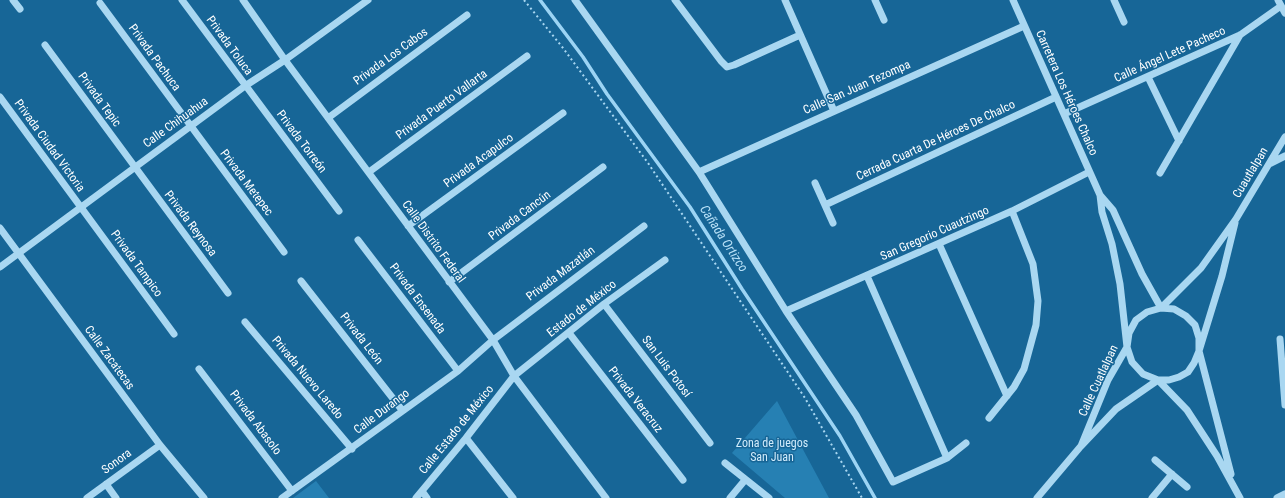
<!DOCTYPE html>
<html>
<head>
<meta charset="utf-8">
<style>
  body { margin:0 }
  canvas { display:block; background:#176697 }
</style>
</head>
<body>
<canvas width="1285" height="498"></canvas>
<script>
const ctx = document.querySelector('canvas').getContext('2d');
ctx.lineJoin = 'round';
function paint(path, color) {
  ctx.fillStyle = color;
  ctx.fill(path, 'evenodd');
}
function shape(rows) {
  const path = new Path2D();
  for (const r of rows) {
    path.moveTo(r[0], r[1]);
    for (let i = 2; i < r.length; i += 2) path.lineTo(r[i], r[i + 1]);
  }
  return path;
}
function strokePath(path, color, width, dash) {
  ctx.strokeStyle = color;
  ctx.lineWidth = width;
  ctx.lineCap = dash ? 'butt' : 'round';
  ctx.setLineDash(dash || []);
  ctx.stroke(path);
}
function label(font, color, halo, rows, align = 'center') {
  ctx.font = font + ' "Roboto Condensed",sans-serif';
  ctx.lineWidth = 3;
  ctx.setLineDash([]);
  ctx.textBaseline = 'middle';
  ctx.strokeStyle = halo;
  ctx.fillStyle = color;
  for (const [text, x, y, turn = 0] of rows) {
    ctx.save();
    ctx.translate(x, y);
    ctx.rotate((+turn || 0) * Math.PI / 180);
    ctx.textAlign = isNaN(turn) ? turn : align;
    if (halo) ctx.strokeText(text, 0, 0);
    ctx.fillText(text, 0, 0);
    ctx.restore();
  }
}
const green = shape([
  [777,401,829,498,785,498,732,453],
  [316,481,329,498,293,498]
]);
const stream = shape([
  [540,0,583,57,607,94,690,207,742,289,840,436,875,498]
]);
const path = shape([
  [524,0,563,48,648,163,805,398,862,498]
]);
const minor = shape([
  [13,0,20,9],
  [182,0,339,211],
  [243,0,285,60,493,340,514,376,606,498],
  [575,0,699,172,786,311,856,415,893,482,947,458,966,443],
  [675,0,721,61,727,67,734,65,800,35],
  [785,0,834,111],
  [875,0,884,20],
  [1013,0,1100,195,1113,210,1142,274,1161,308],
  [1114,0,1124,22],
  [1278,0,1285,13],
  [100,3,284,252],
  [45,45,228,293],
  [1148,77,1179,141],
  [0,97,174,334],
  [1064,114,1240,35,1281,6],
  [328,118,467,15],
  [1271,163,1285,156],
  [369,172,527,56],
  [699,172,1024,26],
  [1160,173,1240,35],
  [815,183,833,223],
  [1100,195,1102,212,1112,244,1120,284,1127,347,1132,362,1143,374,1158,380,1187,410,1217,456,1240,498],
  [825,205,1056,97],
  [408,226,563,113],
  [0,228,160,445,204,498],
  [358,240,458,371],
  [939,244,1007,396],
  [0,267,245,86,285,60,368,0],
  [867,276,947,458],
  [301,281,402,410],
  [449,282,603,167],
  [604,304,710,443],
  [786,311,1012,211,1089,172],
  [245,322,352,449],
  [569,333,683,480],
  [1280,339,1285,405],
  [199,369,292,491],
  [989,418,1014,387,1024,369,1036,325,1038,301,1033,264,1012,211],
  [466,438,513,498],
  [1081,446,1108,380,1127,347,1129,333,1136,320,1147,312,1161,308,1201,268,1236,219,1285,137],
  [1155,460,1187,487],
  [725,463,769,498],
  [1231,474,1199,351,1222,276,1235,223],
  [106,484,116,498],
  [422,491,427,498],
  [87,498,160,445],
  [282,498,458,371,493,340,644,226],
  [416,498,466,438,514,376,604,304,665,260],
  [730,498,745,480],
  [1037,498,1081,446,1116,409,1158,380,1169,380,1179,377,1188,372,1194,363,1199,351,1199,338,1195,325,1186,316,1174,309,1161,308],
  [1152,498,1172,474],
  [1277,498,1285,494]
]);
const streetNames = [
  ["Privada Toluca",229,46,54],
  ["Calle Ángel Lete Pacheco",1170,55,-24],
  ["Privada Los Cabos",391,57,-36],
  ["Privada Pachuca",154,58,54],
  ["Calle San Juan Tezompa",857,88,-24],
  ["Carretera Los Héroes Chalco",1066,93,66],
  ["Privada Tepic",99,100,54],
  ["Privada Puerto Vallarta",442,105,-36],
  ["Calle Chihuahua",176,123,-36],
  ["Cerrada Cuarta De Héroes De Chalco",936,141,-25],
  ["Privada Torreón",301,142,53],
  ["Privada Ciudad Victoria",49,146,54],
  ["Privada Acapulco",479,161,-36],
  ["Cuautlalpan",1251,173,-59],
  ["Privada Metepec",246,183,53],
  ["Privada Cancún",520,216,-37],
  ["Privada Reynosa",190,224,53],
  ["San Gregorio Cuautzingo",935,234,-24],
  ["Calle Distrito Federal",433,242,54],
  ["Privada Tampico",136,264,54],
  ["Privada Mazatlán",561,274,-37],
  ["Privada Ensenada",417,299,53],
  ["Estado de México",582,309,-38],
  ["Privada León",361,339,52],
  ["Calle Zacatecas",109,358,54],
  ["San Luis Potosí",666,367,53],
  ["Privada Nuevo Laredo",307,378,50],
  ["Calle Cuatlalpan",1099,381,-65],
  ["Privada Veracruz",635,400,52],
  ["Calle Durango",382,412,-37],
  ["Privada Abasolo",255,423,53],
  ["Calle Estado de México",457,430,-51],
  ["Sonora",117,462,-36]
];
const parkNames = [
  ["Zona de juegos",772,444],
  ["San Juan",772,458]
];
const waterNames = [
  ["Cañada Ortizco",723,239,57]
];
paint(green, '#2680b3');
strokePath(stream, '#9cd4f4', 3.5);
strokePath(path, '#a9d7f1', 2, [2, 3]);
strokePath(minor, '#a9d7f1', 7);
label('12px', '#fff', '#176697', streetNames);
label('12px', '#d1ecfc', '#176697', parkNames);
label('italic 13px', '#bae2f8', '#176697', waterNames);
</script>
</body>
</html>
